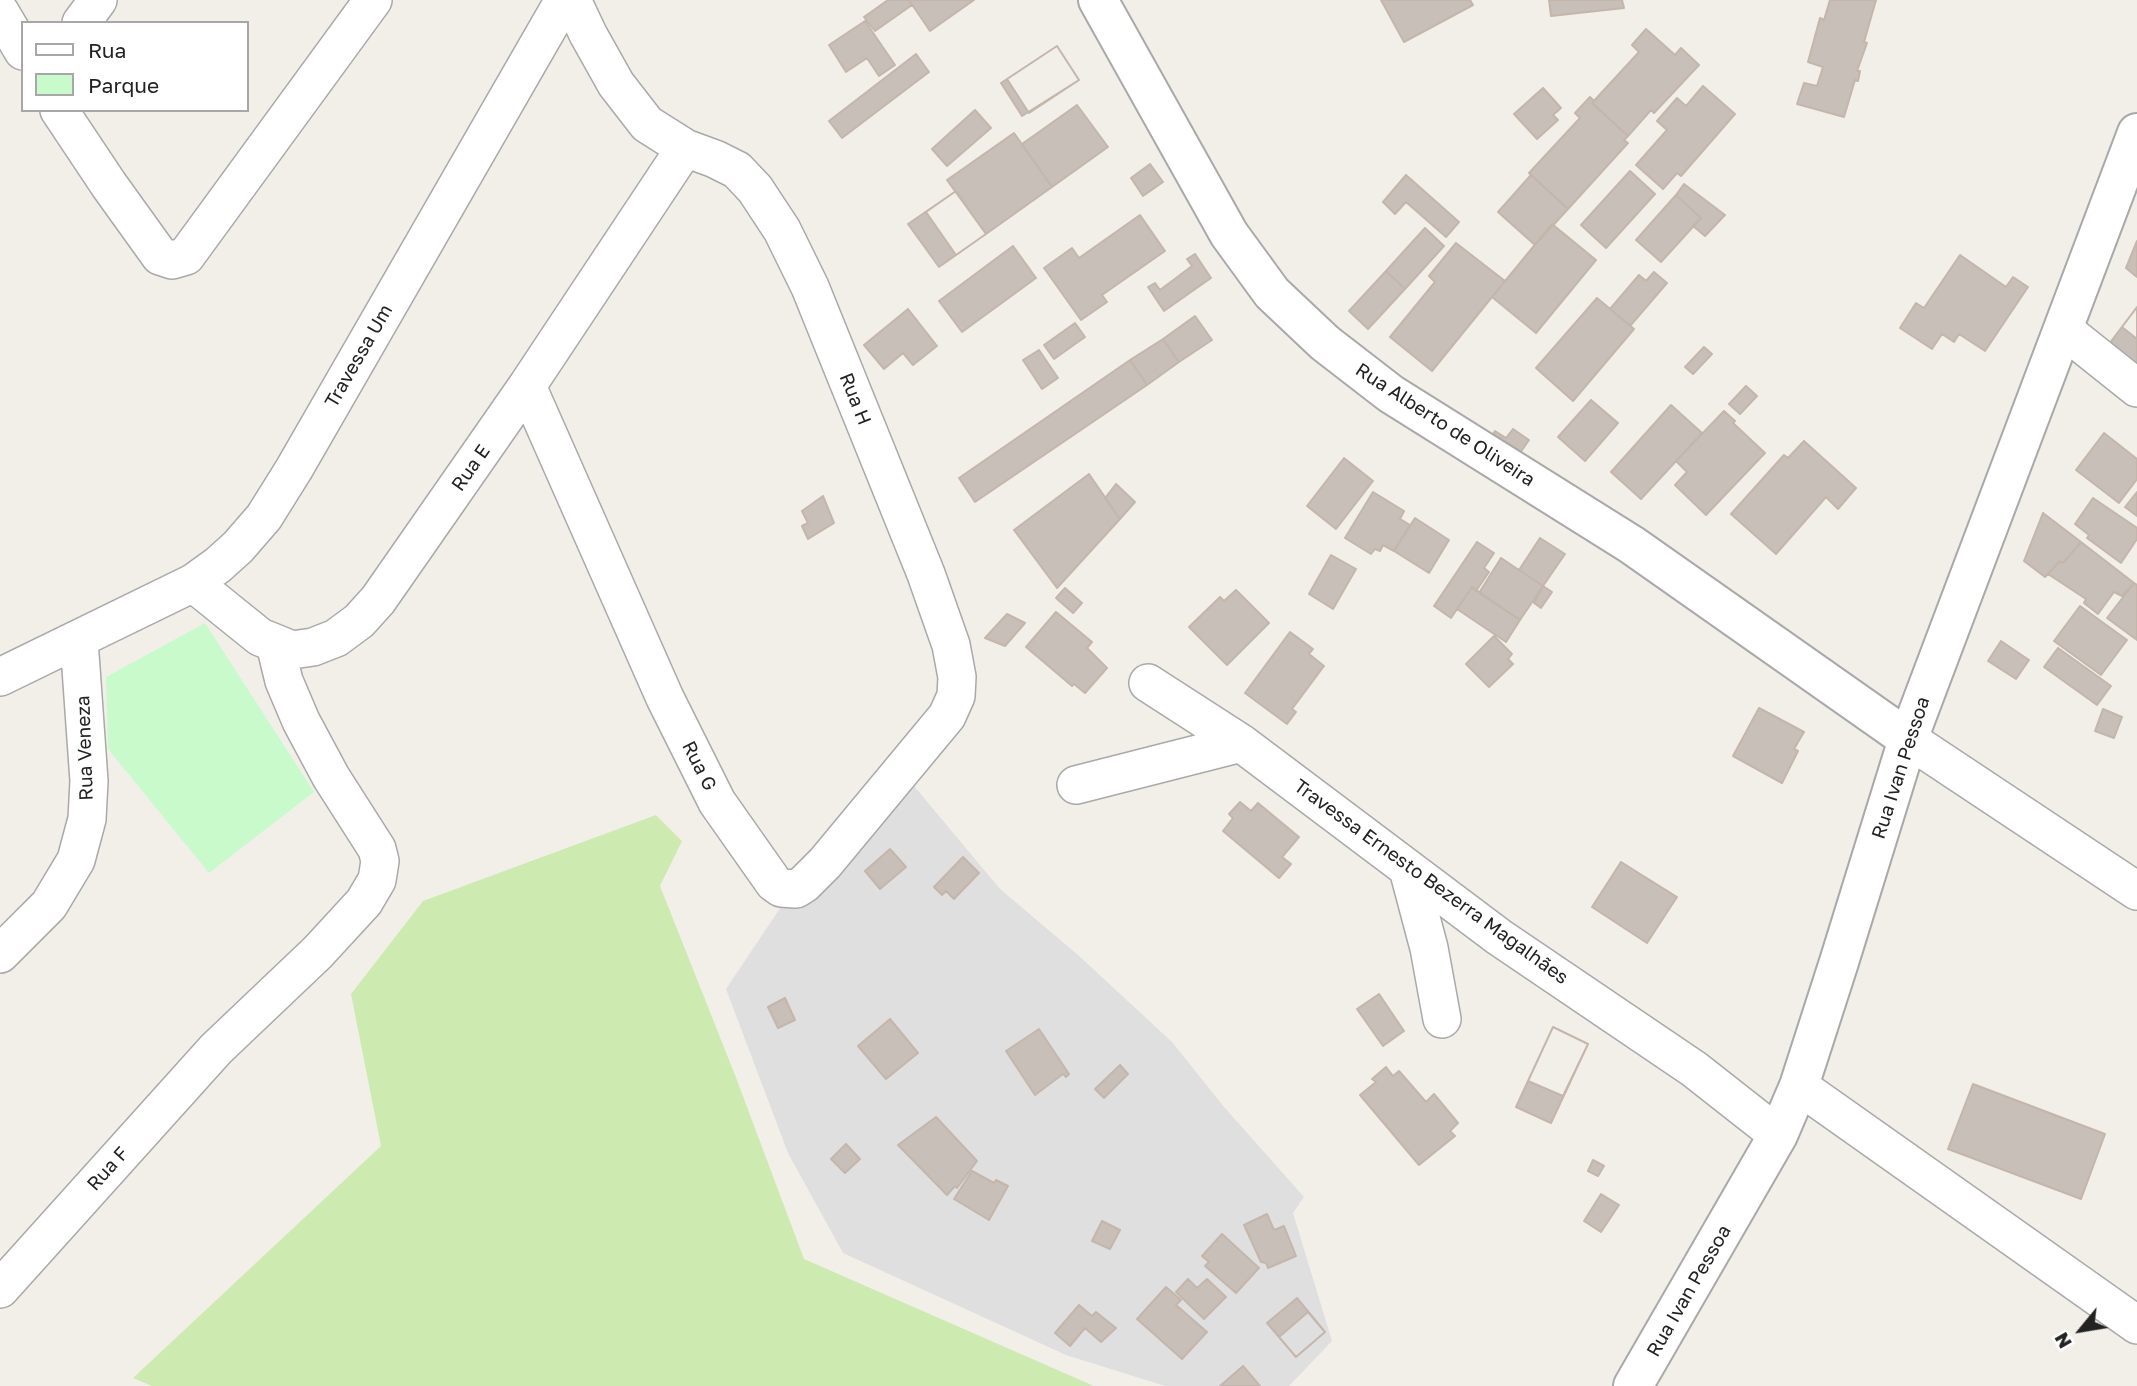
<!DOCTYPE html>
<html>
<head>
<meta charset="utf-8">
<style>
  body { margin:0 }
  #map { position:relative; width:2137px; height:1386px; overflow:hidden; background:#f2efe9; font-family:"Golos Text",sans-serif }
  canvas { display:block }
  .legend { position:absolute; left:21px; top:21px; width:228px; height:91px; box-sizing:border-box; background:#fff; border:2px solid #a7a7a7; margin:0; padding:9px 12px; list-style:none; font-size:21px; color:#222 }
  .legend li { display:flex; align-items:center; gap:14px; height:35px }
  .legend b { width:35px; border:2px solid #a7a7a7 }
  .north { position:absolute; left:2046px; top:1295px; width:70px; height:70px; -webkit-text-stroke:5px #fff; paint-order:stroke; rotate:240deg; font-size:19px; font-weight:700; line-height:28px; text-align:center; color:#222 }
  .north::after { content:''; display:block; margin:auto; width:24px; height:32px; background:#222; clip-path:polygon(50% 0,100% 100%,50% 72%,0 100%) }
</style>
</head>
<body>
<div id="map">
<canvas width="2137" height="1386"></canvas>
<ul class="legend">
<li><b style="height:9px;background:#fff"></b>Rua</li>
<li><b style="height:19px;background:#c8facc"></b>Parque</li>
</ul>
<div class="north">N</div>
</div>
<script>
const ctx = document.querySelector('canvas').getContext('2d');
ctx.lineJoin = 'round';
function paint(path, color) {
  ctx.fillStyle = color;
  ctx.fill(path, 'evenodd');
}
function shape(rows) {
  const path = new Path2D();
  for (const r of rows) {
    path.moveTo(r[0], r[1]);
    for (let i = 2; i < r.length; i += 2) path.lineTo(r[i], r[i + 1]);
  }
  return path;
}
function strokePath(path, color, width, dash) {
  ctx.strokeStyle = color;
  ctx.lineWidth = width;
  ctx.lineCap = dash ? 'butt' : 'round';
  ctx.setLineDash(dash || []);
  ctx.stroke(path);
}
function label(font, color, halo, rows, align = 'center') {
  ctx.font = font + ' "Golos Text",sans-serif';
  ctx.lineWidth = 6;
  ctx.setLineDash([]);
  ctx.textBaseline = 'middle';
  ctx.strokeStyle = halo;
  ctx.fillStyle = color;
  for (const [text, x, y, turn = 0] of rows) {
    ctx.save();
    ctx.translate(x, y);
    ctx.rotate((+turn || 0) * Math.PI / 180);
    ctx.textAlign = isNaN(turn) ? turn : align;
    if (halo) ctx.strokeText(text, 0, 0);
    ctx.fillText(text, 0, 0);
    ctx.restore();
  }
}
const residential = shape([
  [909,780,1000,889,1078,955,1172,1042,1225,1108,1304,1197,1293,1213,1332,1341,1289,1386,1165,1386,1066,1355,843,1253,788,1153,726,989,795,886]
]);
const grass = shape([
  [656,815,682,841,660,886,735,1075,804,1259,1094,1386,152,1386,133,1378,381,1146,351,994,423,901]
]);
const park = shape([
  [205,623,314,792,209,873,108,749,106,677]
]);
const building = shape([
  [888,0,909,0,912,5,875,31,864,17,888,0],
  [909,0,974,0,930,31,909,0],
  [1381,0,1470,0,1473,5,1404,42,1381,0],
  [1549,0,1622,0,1624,8,1551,16,1549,0],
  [1830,0,1876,0,1864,42,1867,43,1857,71,1860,71,1858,81,1855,80,1844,117,1797,104,1804,83,1817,86,1823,67,1808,62,1820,18,1824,20,1830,0],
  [865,21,895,65,879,76,867,58,846,72,829,45,865,21],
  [1646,29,1675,55,1681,48,1699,65,1654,113,1651,110,1628,136,1592,103,1639,52,1632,45,1646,29],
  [1057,46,1079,80,1022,116,1001,83,1057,46],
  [1057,46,1079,80,1029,113,1007,79,1057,46],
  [916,54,929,72,842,138,829,121,916,54],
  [1703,86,1735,114,1681,176,1677,173,1663,189,1636,165,1667,130,1657,121,1677,98,1686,106,1703,86],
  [1543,88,1561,108,1553,115,1558,120,1537,139,1514,114,1543,88],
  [1590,97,1594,101,1592,103,1628,136,1624,140,1628,143,1568,209,1529,173,1580,118,1575,113,1590,97],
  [1077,105,1108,147,1052,187,1022,144,1077,105],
  [975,110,991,128,947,166,932,149,975,110],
  [1014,133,1052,187,986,234,947,180,1014,133],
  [1150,164,1163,182,1143,196,1131,178,1150,164],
  [1630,171,1655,194,1606,248,1581,225,1630,171],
  [1406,175,1459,222,1446,237,1406,202,1395,214,1383,202,1406,175],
  [1531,175,1568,209,1535,245,1498,212,1531,175],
  [1684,184,1725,215,1705,236,1693,226,1701,218,1676,195,1684,184],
  [956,191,986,234,956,255,926,212,956,191],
  [956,191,986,234,939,267,908,224,956,191],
  [1676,195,1701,218,1661,262,1636,240,1676,195],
  [1140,215,1165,251,1102,295,1107,302,1081,320,1044,268,1072,248,1079,258,1140,215],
  [1552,224,1596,260,1536,333,1492,297,1552,224],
  [1425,228,1444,246,1405,289,1386,271,1425,228],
  [2137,241,2137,277,2126,268,2137,241],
  [1456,243,1505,281,1432,371,1390,337,1435,282,1429,276,1456,243],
  [1013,246,1036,278,962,332,939,301,1013,246],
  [1195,254,1211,278,1164,311,1148,287,1155,283,1160,290,1192,266,1187,259,1195,254],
  [1960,255,2006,287,2013,277,2028,287,1985,351,1959,334,1954,342,1942,334,1932,349,1900,328,1916,303,1924,308,1960,255],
  [1386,271,1405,289,1368,329,1349,311,1386,271],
  [1654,272,1667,283,1630,326,1610,309,1639,275,1646,281,1654,272],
  [1597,298,1634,329,1573,401,1536,368,1597,298],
  [2137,307,2137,365,2109,344,2137,307],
  [2137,307,2137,339,2122,327,2137,307],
  [908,309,937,346,913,365,903,353,884,369,864,345,908,309],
  [1195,316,1212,340,1179,362,1163,339,1195,316],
  [1075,323,1085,337,1054,359,1044,345,1075,323],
  [1163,339,1179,362,1147,385,1130,360,1163,339],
  [1704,347,1712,354,1693,374,1685,367,1704,347],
  [1039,350,1058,378,1042,389,1023,360,1039,350],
  [1130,360,1147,385,975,502,959,478,1130,360],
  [1746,386,1757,396,1740,414,1729,404,1746,386],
  [1591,400,1618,423,1585,461,1558,437,1591,400],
  [1671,405,1702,433,1641,499,1611,472,1671,405],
  [1724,411,1735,421,1733,423,1765,453,1706,515,1675,485,1687,472,1676,461,1724,411],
  [1513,429,1529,440,1520,453,1493,434,1495,431,1506,438,1513,429],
  [2104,433,2137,459,2137,479,2119,503,2076,470,2104,433],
  [1804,441,1856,488,1838,509,1826,497,1776,554,1731,514,1784,455,1788,458,1804,441],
  [1344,458,1373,481,1336,529,1307,506,1344,458],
  [1089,474,1120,519,1057,588,1014,530,1089,474],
  [1116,484,1135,502,1120,519,1105,498,1116,484],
  [1373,492,1404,511,1400,519,1410,525,1394,551,1383,545,1380,551,1375,549,1371,554,1345,538,1373,492],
  [2137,492,2137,516,2125,507,2137,492],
  [823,496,834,523,808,539,802,526,808,523,802,511,823,496],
  [2093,498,2137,528,2137,539,2121,563,2087,538,2089,535,2075,524,2093,498],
  [2043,513,2081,542,2063,563,2060,561,2045,577,2024,561,2043,513],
  [1415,518,1449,540,1429,573,1394,551,1415,518],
  [1540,538,1565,554,1543,586,1519,570,1540,538],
  [1477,542,1494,553,1484,568,1489,572,1476,591,1472,587,1451,618,1434,606,1477,542],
  [2081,542,2134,583,2122,596,2114,592,2098,614,2084,603,2086,599,2048,574,2060,561,2063,563,2081,542],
  [1331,555,1356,569,1333,609,1309,594,1331,555],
  [1501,558,1543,586,1520,620,1479,593,1501,558],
  [2134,583,2137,585,2137,640,2107,618,2134,583],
  [1543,586,1552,592,1541,608,1534,603,1543,586],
  [1472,587,1520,620,1506,642,1457,609,1472,587],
  [1065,588,1082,603,1073,613,1056,598,1065,588],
  [1236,590,1269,623,1227,665,1189,627,1220,597,1224,601,1236,590],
  [2080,606,2127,640,2101,675,2054,641,2080,606],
  [1056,612,1092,642,1087,648,1107,668,1085,693,1074,684,1072,686,1026,647,1056,612],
  [1007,614,1025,623,1005,646,985,638,1007,614],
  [1290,632,1313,649,1309,654,1324,666,1292,709,1296,712,1287,724,1245,693,1290,632],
  [1494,636,1512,654,1508,659,1513,664,1489,687,1466,664,1494,636],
  [2001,641,2029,660,2016,679,1988,661,2001,641],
  [2058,648,2111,686,2097,705,2044,667,2058,648],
  [1759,708,1804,732,1794,749,1798,751,1782,783,1733,756,1759,708],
  [2103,709,2122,717,2114,738,2095,731,2103,709],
  [1240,802,1251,811,1258,803,1299,837,1282,857,1291,864,1279,878,1223,831,1233,818,1229,814,1240,802],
  [890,849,906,867,880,889,865,871,890,849],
  [963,857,979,873,954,899,946,891,942,895,934,887,963,857],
  [1621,862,1677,897,1647,943,1592,907,1621,862],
  [1379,994,1404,1031,1383,1046,1357,1009,1379,994],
  [785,998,795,1020,778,1028,768,1007,785,998],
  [890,1019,918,1053,886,1079,858,1046,890,1019],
  [1553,1027,1588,1044,1563,1096,1528,1081,1553,1027],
  [1553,1027,1588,1044,1551,1123,1516,1107,1553,1027],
  [1039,1029,1069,1074,1066,1077,1063,1074,1035,1095,1006,1051,1039,1029],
  [1120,1065,1128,1074,1104,1098,1095,1089,1120,1065],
  [1386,1067,1393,1076,1399,1071,1426,1102,1434,1094,1458,1123,1450,1131,1455,1136,1419,1165,1360,1095,1376,1082,1372,1079,1386,1067],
  [1973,1084,2105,1134,2081,1199,1948,1149,1973,1084],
  [936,1117,977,1161,957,1188,955,1186,947,1195,898,1145,936,1117],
  [846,1144,860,1159,845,1173,831,1159,846,1144],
  [1593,1160,1604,1166,1598,1176,1588,1171,1593,1160],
  [972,1171,994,1183,996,1180,1008,1186,989,1220,954,1199,972,1171],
  [1601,1194,1619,1205,1601,1232,1584,1221,1601,1194],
  [1267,1214,1274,1230,1284,1226,1296,1256,1268,1268,1266,1263,1261,1262,1244,1225,1267,1214],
  [1102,1221,1120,1230,1110,1249,1092,1241,1102,1221],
  [1222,1234,1259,1268,1236,1293,1205,1266,1209,1262,1202,1256,1222,1234],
  [1188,1279,1197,1288,1207,1279,1226,1297,1204,1319,1176,1292,1188,1279],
  [1166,1287,1181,1300,1176,1305,1207,1332,1182,1359,1137,1319,1166,1287],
  [1297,1298,1325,1332,1296,1357,1267,1323,1297,1298],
  [1079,1305,1092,1316,1096,1312,1116,1328,1101,1342,1085,1328,1070,1346,1055,1333,1079,1305],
  [1308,1312,1325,1332,1296,1357,1279,1337,1308,1312],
  [1243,1366,1260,1386,1220,1386,1243,1366]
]);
const minor = shape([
  [0,12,23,51],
  [81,23,98,0],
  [59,110,109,185,160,256,172,260,186,256,373,0],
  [2063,329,2137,388],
  [527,386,665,698,717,802,774,883,781,888,796,889,804,884,825,863,947,716,956,696,957,677,951,645,926,574,810,287,782,230,755,189,737,170,715,159,685,148,647,124,616,84,588,34,572,0],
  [193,583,260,637,292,650,313,647,336,638,359,621,378,600,527,386,685,148],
  [0,677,193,583,218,565,238,547,264,517,294,469,564,0],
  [1148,683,1241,743,1499,937,1694,1069,1778,1135],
  [1908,739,2137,891],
  [1076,785,1241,743],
  [1408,869,1429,948,1442,1019],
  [0,954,49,905,76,860,87,819,89,781,79,640],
  [1799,1086,2137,1325],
  [0,1289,216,1049,318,952,364,902,377,880,380,861,377,849,331,777,301,721,284,681,275,644]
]);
const tertiary = shape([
  [1098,0,1229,234,1272,293,1325,343,1391,394,1632,545,1908,739],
  [1633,1386,1778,1135,1799,1086,1839,962,1908,739,2137,133]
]);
const streetNames = [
  ["Travessa Um",359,356,-60],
  ["Rua H",855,399,68],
  ["Rua Alberto de Oliveira",1445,425,33],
  ["Rua E",471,468,-55],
  ["Rua Veneza",85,748,-92],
  ["Rua G",699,766,63],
  ["Rua Ivan Pessoa",1901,768,-72],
  ["Travessa Ernesto Bezerra Magalhães",1431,882,36],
  ["Rua F",108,1169,-48],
  ["Rua Ivan Pessoa",1689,1291,-60]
];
paint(residential, '#e0dfdf');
paint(grass, '#cdebb0');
paint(park, '#c8facc');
paint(building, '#c7bfb8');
strokePath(building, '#c4b6ab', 2);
strokePath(minor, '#a9a9a9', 40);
strokePath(tertiary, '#a9a9a9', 42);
strokePath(minor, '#fff', 37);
strokePath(tertiary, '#fff', 38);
label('19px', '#222', '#fff', streetNames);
</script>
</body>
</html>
